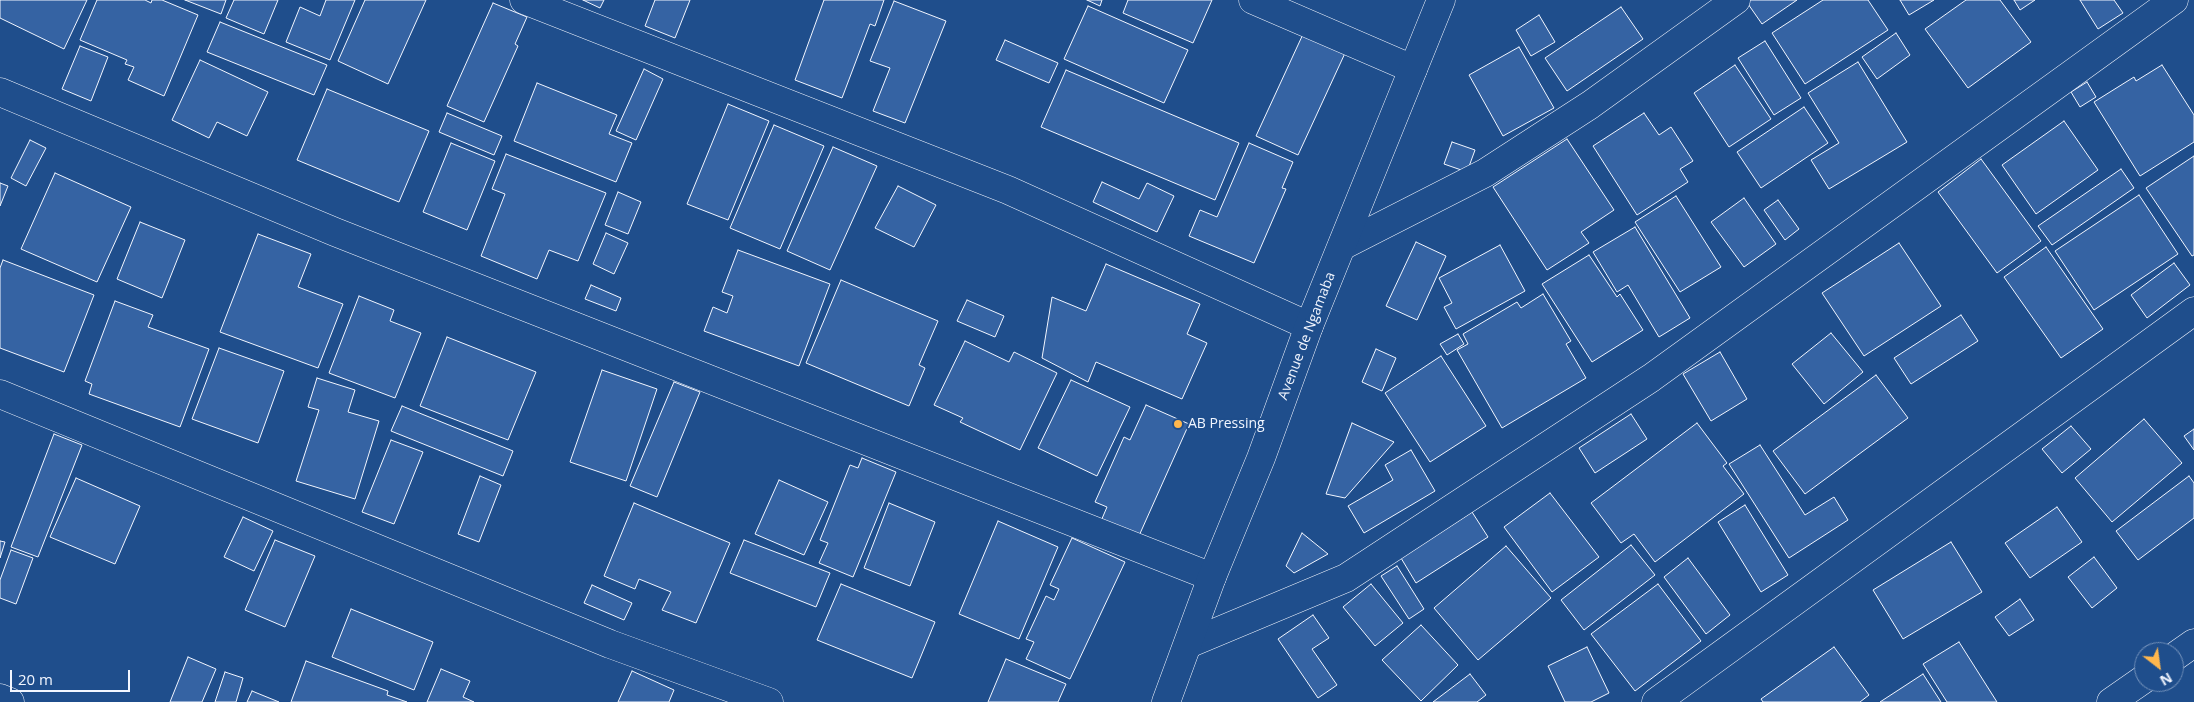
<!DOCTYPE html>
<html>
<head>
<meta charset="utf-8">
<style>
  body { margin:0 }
  #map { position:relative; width:2194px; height:702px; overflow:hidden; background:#1f4e8c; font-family:"Open Sans",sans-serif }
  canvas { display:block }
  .north { position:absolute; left:2134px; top:642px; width:50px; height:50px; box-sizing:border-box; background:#1f4e8c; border:1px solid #7391ba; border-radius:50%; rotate:150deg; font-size:14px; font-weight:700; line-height:20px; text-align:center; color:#f2f6ff }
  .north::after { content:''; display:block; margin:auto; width:18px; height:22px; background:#ffb74d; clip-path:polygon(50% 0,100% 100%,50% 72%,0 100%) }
  .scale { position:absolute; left:10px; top:670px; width:120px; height:22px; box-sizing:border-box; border:2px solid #f2f6ff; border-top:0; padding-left:6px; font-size:15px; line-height:18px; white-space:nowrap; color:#f2f6ff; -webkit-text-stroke:4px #1f4e8c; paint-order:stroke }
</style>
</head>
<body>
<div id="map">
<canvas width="2194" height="702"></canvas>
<div class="north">N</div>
<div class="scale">20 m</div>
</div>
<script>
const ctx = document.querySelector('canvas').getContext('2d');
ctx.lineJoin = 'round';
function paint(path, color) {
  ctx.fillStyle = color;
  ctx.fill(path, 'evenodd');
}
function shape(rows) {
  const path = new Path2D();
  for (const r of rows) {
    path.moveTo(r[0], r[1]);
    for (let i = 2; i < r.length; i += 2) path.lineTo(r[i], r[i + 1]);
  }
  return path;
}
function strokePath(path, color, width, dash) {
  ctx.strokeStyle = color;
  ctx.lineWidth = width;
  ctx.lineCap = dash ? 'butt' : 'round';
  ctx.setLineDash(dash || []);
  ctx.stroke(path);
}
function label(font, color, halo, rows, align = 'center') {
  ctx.font = font + ' "Open Sans",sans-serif';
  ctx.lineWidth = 4;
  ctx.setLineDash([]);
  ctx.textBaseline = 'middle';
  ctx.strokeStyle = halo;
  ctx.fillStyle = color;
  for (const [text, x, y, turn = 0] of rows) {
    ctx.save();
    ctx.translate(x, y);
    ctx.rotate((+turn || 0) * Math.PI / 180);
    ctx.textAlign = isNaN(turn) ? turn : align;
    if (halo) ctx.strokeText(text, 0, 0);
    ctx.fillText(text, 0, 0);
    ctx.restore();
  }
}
const building = shape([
  [0,0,87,0,64,49,0,18,0,0],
  [97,0,145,0,151,3,152,0,162,0,198,15,164,96,128,80,134,67,125,64,127,60,80,40,97,0],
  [185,0,226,0,221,14,185,0],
  [234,0,278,0,264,34,226,18,234,0],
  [326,0,355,0,330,60,286,42,300,7,320,16,326,0],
  [365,0,426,0,388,84,338,61,365,0],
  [583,0,604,0,600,8,583,0],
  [655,0,690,0,675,38,645,26,655,0],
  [824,0,884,0,875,26,870,24,842,98,795,80,824,0],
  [1087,0,1102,0,1100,6,1087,0],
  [1128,0,1212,0,1193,43,1123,13,1128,0],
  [1747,0,1797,0,1762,24,1746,1,1747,0],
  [1823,0,1868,0,1888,30,1805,84,1772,33,1823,0],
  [1900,0,1934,0,1909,15,1900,0],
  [1966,0,2000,0,2031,42,1968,88,1925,29,1966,0],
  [2014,0,2035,0,2020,10,2014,0],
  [2080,0,2114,0,2123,13,2098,29,2080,0],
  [894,1,946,21,905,123,873,111,890,68,870,61,894,1],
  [493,3,527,17,515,44,518,46,484,122,447,106,493,3],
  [1088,6,1188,50,1164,103,1064,59,1088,6],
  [1621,7,1643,39,1567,91,1545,58,1621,7],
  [1539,15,1555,42,1531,56,1516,30,1539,15],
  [220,22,327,65,314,95,207,52,220,22],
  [1304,32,1346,51,1298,155,1256,136,1304,32],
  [1896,33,1910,55,1877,79,1862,57,1896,33],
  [1005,40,1058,63,1049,83,996,60,1005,40],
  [1765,41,1801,98,1774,115,1738,58,1765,41],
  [80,46,108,57,91,101,62,89,80,46],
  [1519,47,1554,108,1503,136,1469,75,1519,47],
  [200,60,268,92,247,136,217,122,209,138,172,120,200,60],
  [1858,62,1907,142,1829,189,1811,160,1839,143,1808,93,1858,62],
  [1735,65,1771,119,1729,147,1694,93,1735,65],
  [2162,65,2194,115,2194,142,2140,176,2094,102,2134,77,2136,81,2162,65],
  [644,69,663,79,636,140,616,131,644,69],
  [1066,70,1239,143,1215,200,1041,127,1066,70],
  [2087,82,2096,97,2080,107,2071,92,2087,82],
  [537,83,617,115,609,134,632,143,616,182,514,141,537,83],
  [327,89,429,131,399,202,297,160,327,89],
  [728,104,769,121,728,220,687,204,728,104],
  [1804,107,1828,143,1761,188,1737,152,1804,107],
  [447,113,502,136,494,155,439,132,447,113],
  [1644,113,1659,135,1671,127,1693,161,1680,169,1688,182,1637,215,1593,146,1644,113],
  [2064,121,2098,170,2036,214,2002,165,2064,121],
  [774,125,824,146,780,249,730,228,774,125],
  [1567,139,1614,210,1581,232,1589,243,1547,270,1493,187,1567,139],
  [30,140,46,148,26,186,11,178,30,140],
  [1452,142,1475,150,1467,172,1444,164,1452,142],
  [451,143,495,161,467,230,423,212,451,143],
  [1249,143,1293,162,1282,188,1286,189,1254,263,1189,236,1200,210,1217,217,1249,143],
  [833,147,877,166,830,270,787,251,833,147],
  [506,154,606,193,578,261,549,250,537,279,481,256,505,194,492,189,506,154],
  [2194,156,2194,255,2192,256,2146,188,2194,156],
  [1981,159,2041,241,1997,273,1938,192,1981,159],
  [2121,169,2134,188,2052,245,2038,226,2121,169],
  [55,173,131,207,97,282,21,249,55,173],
  [1102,182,1139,199,1147,183,1174,196,1157,232,1093,202,1102,182],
  [0,183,8,186,0,206,0,183],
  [898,186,936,205,914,247,875,228,898,186],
  [618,192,641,202,628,234,605,225,618,192],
  [2139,195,2178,254,2094,310,2055,251,2139,195],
  [1676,196,1721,267,1680,292,1635,222,1676,196],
  [1744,198,1776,244,1744,267,1711,222,1744,198],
  [1778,200,1799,229,1785,240,1764,210,1778,200],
  [140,222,185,240,162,298,117,279,140,222],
  [1635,227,1690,318,1659,337,1628,285,1617,292,1593,252,1635,227],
  [606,233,628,243,614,274,593,264,606,233],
  [258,234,311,254,298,287,343,304,318,368,220,332,258,234],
  [1416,242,1446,256,1417,320,1386,306,1416,242],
  [1899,243,1941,306,1864,356,1822,293,1899,243],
  [1500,245,1525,291,1456,329,1444,307,1452,303,1439,278,1500,245],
  [2046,247,2103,329,2061,358,2004,277,2046,247],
  [738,250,830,284,799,366,704,331,713,307,727,313,733,296,722,292,738,250],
  [1589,255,1617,297,1620,294,1643,330,1592,362,1542,284,1589,255],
  [3,260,94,295,64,372,0,348,0,268,3,260],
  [2174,263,2190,285,2147,318,2131,295,2174,263],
  [1106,264,1200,304,1187,334,1207,343,1182,399,1096,362,1088,382,1042,358,1052,297,1086,311,1106,264],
  [841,280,938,321,919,365,925,368,909,406,806,363,841,280],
  [591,285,621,298,616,311,585,299,591,285],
  [1543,294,1571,341,1566,344,1586,378,1502,428,1457,350,1468,344,1463,334,1517,302,1521,308,1543,294],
  [359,296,394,310,390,321,421,333,395,398,329,373,359,296],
  [967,300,1004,316,995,337,957,321,967,300],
  [115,301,153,315,148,327,209,349,180,427,89,394,92,384,85,381,115,301],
  [1961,315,1978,341,1911,384,1894,358,1961,315],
  [1831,333,1863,372,1824,404,1792,364,1831,333],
  [1458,334,1464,344,1447,355,1440,344,1458,334],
  [447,337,536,372,508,440,420,406,447,337],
  [965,341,1009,362,1014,352,1057,373,1020,450,960,422,963,418,934,405,965,341],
  [219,348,284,371,258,443,192,419,219,348],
  [1376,349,1396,358,1382,391,1362,382,1376,349],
  [1720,352,1747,399,1711,421,1683,374,1720,352],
  [1441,356,1486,426,1430,462,1385,393,1441,356],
  [602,370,657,389,626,481,570,462,602,370],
  [1876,375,1908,418,1805,494,1773,451,1876,375],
  [317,378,355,390,348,412,379,421,355,499,296,481,319,410,308,407,317,378],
  [1071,380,1130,407,1097,476,1038,448,1071,380],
  [674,382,700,392,657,497,630,486,674,382],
  [1146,405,1189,424,1138,538,1101,521,1107,507,1095,502,1124,437,1130,440,1146,405],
  [402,406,513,451,503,476,391,431,402,406],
  [1631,414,1647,439,1595,473,1579,448,1631,414],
  [2144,419,2182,463,2112,522,2075,478,2144,419],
  [1352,423,1394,442,1345,498,1326,494,1352,423],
  [1697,423,1727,463,1723,466,1744,494,1655,562,1634,534,1621,543,1591,503,1697,423],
  [2071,426,2091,449,2062,473,2042,449,2071,426],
  [2194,429,2194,450,2184,436,2194,429],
  [54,434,82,445,38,557,11,547,54,434],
  [391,440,423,452,394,524,362,512,391,440],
  [1760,445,1805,515,1834,497,1848,520,1789,558,1729,464,1760,445],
  [1411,450,1435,491,1364,533,1348,506,1393,480,1385,465,1411,450],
  [862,458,896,472,853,577,819,563,828,543,820,540,850,465,858,468,862,458],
  [480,476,501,485,479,542,458,534,480,476],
  [2189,476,2194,483,2194,518,2138,560,2116,531,2189,476],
  [76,478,140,506,115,564,50,537,76,478],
  [779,480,828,502,804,555,755,534,779,480],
  [1550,493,1599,557,1552,592,1504,527,1550,493],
  [634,503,730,543,696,623,662,610,671,592,639,579,635,589,604,576,634,503],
  [889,503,935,522,910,586,864,568,889,503],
  [1745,505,1788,575,1761,592,1718,522,1745,505],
  [2057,507,2082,542,2030,578,2005,543,2057,507],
  [1472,512,1488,537,1416,583,1401,558,1472,512],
  [243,517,273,531,254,571,224,557,243,517],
  [998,521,1058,547,1019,639,959,614,998,521],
  [1302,533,1328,554,1294,573,1286,566,1302,533],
  [1072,538,1125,562,1070,679,1026,659,1034,642,1026,639,1046,596,1054,600,1059,589,1050,585,1072,538],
  [275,540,315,556,285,627,245,610,275,540],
  [744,540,830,573,816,607,730,573,744,540],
  [0,541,5,542,0,558,0,541],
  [1951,542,1982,592,1903,639,1873,590,1951,542],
  [1631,545,1655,575,1584,630,1561,600,1631,545],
  [1506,546,1551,598,1478,660,1434,608,1506,546],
  [11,550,33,558,16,604,0,598,0,580,11,550],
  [2094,557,2117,588,2092,608,2068,577,2094,557],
  [1688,558,1730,615,1706,634,1664,577,1688,558],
  [1397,566,1424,609,1409,619,1381,576,1397,566],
  [841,584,935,622,912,678,817,640,841,584],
  [1371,584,1403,623,1375,646,1343,607,1371,584],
  [1658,584,1701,641,1635,691,1591,634,1658,584],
  [592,585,632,603,624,620,584,603,592,585],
  [2020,599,2034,620,2009,636,1995,617,2020,599],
  [351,609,433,642,414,690,332,657,351,609],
  [1313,615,1329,638,1312,649,1337,685,1318,698,1278,639,1313,615],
  [1421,625,1458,665,1421,701,1382,660,1421,625],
  [1959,642,1997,702,1947,702,1923,664,1959,642],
  [1587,647,1609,693,1591,702,1565,702,1548,666,1587,647],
  [1834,647,1869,695,1860,702,1763,702,1761,699,1834,647],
  [188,657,216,669,202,702,170,702,188,657],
  [1006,659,1066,684,1058,702,988,702,1006,659],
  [306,661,388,691,387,695,407,702,291,702,306,661],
  [441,669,470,681,463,697,474,702,427,702,441,669],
  [632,671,674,690,669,702,618,702,632,671],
  [225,672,243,678,236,702,215,702,225,672],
  [1470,674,1486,695,1477,702,1433,702,1470,674],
  [1923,674,1941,702,1880,702,1923,674],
  [252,691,279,702,247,702,252,691]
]);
const minor = shape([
  [524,0,1008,190,1309,326],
  [1253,0,1413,69],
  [0,92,335,232,1212,577],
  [1342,246,1485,173,1590,105,1736,0],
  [0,394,610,644,769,702],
  [1188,644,1346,578,1651,378,2174,0],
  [2174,657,2194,643],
  [0,698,10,702],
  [1656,702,2194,311],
  [2111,702,2144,679]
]);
const secondary = shape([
  [1166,702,1212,577,1261,458,1309,326,1441,0]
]);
const markers = [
  [1178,424,5,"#ffb74d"]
];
const streetNames = [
  ["Avenue de Ngamaba",1307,336,-69]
];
const poiNames = [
  ["AB Pressing",1188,424]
];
paint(building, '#3563a3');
strokePath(building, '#f2f6ff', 1);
strokePath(minor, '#f2f6ff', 29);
strokePath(secondary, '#f2f6ff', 29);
strokePath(minor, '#1f4e8c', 28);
strokePath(secondary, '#1f4e8c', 28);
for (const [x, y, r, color] of markers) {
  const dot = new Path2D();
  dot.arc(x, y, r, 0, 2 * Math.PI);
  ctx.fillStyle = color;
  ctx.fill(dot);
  strokePath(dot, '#1f4e8c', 2);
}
label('14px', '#f2f6ff', '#1f4e8c', streetNames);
label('14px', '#f2f6ff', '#1f4e8c', poiNames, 'left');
</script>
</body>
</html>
